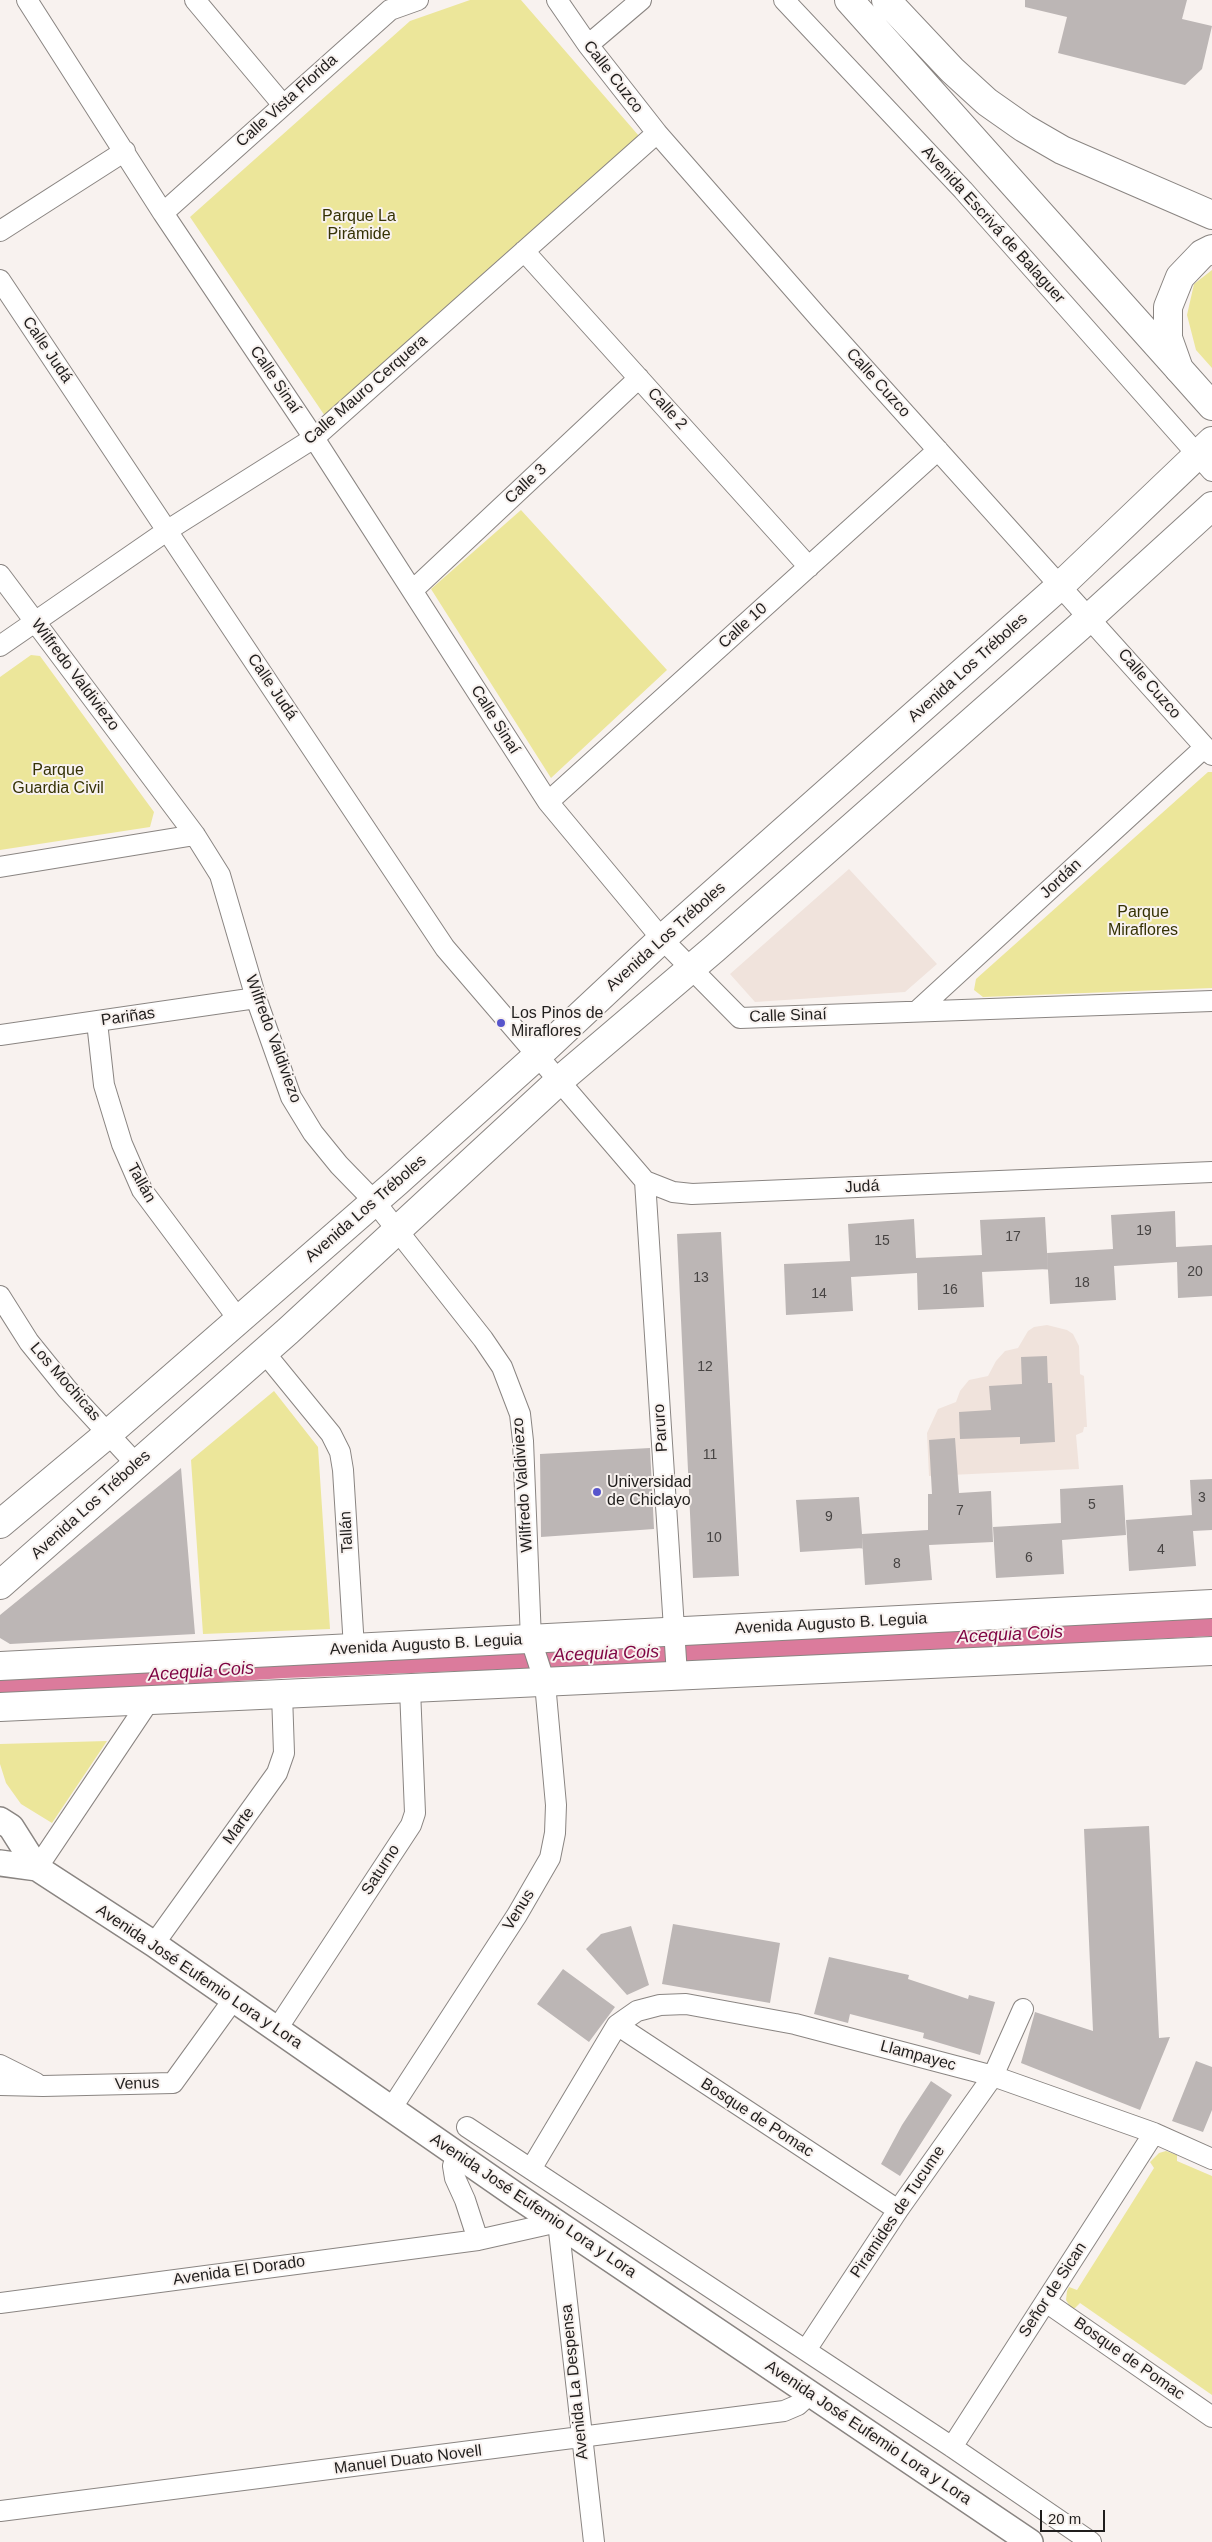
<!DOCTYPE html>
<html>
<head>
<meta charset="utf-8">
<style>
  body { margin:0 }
  #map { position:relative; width:1212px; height:2542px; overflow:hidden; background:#f8f2ef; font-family:Helvetica,sans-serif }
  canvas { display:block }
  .scale { position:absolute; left:1040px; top:2510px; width:65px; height:22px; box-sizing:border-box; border:2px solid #201e1d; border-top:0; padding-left:6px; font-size:15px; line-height:18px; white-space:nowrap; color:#201e1d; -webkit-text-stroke:4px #f8f2ef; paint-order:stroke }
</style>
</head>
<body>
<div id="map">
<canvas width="1212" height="2542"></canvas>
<div class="scale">20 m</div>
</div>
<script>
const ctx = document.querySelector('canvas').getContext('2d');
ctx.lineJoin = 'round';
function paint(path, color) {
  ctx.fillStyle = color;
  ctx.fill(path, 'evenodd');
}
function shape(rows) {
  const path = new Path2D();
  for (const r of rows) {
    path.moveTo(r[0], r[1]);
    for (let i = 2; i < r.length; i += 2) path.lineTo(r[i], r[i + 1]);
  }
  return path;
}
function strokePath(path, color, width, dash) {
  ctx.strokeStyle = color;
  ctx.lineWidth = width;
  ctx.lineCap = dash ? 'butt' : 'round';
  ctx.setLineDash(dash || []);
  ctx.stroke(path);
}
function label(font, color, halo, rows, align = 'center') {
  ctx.font = font + ' Helvetica,sans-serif';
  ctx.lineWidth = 4;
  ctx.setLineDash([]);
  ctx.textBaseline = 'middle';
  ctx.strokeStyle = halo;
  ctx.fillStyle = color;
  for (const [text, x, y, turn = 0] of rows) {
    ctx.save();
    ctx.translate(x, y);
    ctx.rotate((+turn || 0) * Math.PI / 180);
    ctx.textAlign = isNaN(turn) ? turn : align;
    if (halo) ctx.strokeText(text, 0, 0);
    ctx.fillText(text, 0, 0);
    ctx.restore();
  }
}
const built = shape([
  [849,869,937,964,905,992,755,1002,730,974],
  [1047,1325,1067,1330,1073,1334,1079,1346,1080,1374,1084,1376,1087,1427,1084,1427,1083,1432,1076,1435,1079,1469,929,1476,927,1433,938,1409,956,1402,960,1391,969,1380,988,1376,996,1361,1005,1351,1018,1348,1028,1331,1034,1327]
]);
const green = shape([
  [470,0,521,0,639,136,325,416,190,217,410,21],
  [1212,270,1212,368,1196,350,1187,315,1194,284],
  [521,510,667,670,551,778,431,589],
  [31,655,40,656,154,812,150,827,0,850,0,677],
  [1208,772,1212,772,1212,988,983,997,974,990,976,979],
  [274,1391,318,1447,330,1629,203,1634,191,1460],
  [107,1741,52,1823,21,1804,6,1783,0,1764,0,1744],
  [1166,2151,1177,2155,1177,2161,1212,2176,1212,2395,1080,2303,1075,2308,1071,2308,1066,2300,1067,2291,1069,2287,1077,2290,1154,2168,1150,2162,1159,2153]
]);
const canal = shape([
  [0,1685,284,1667,768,1648,1212,1625]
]);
const building = shape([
  [1025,0,1187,0,1182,19,1212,26,1202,69,1185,85,1058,53,1067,17,1025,7],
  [1175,1211,1176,1247,1212,1245,1212,1296,1178,1298,1177,1262,1114,1266,1116,1300,1050,1304,1047,1253,1113,1249,1111,1215],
  [1045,1217,1048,1269,982,1272,984,1307,918,1310,917,1273,851,1277,853,1311,786,1315,784,1264,850,1261,848,1224,914,1219,916,1258,982,1255,980,1220],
  [721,1232,739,1576,693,1578,677,1234],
  [1047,1356,1048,1383,1052,1383,1055,1442,1020,1444,1020,1437,960,1439,959,1412,991,1410,989,1386,1022,1384,1021,1357],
  [955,1438,959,1493,991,1491,993,1542,929,1545,932,1580,865,1585,862,1537,863,1548,800,1552,796,1500,859,1497,862,1534,928,1530,928,1494,932,1494,929,1440],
  [650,1448,654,1529,541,1537,540,1454],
  [181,1468,195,1634,10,1644,0,1638,0,1615],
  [1212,1479,1212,1530,1193,1531,1196,1566,1129,1571,1126,1520,1192,1515,1190,1480],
  [1123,1485,1126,1535,1062,1540,1064,1574,996,1578,993,1527,1061,1523,1060,1489],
  [1149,1826,1159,2038,1170,2037,1140,2110,1021,2063,1035,2012,1093,2031,1084,1829],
  [673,1924,780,1943,770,2003,662,1984],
  [631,1926,649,1985,627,1995,586,1949,601,1934],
  [829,1957,909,1975,908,1979,968,1999,969,1995,995,2002,980,2055,923,2038,924,2033,850,2014,848,2023,814,2014],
  [563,1969,615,2007,589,2042,537,2004],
  [1196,2061,1212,2067,1212,2110,1203,2132,1172,2121],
  [931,2081,952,2095,900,2176,881,2164,902,2125]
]);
const minor = shape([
  [27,0,163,213,314,438,548,802,662,939,740,1018,1212,1001],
  [195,0,283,105],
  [557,0,588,45,657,133,819,318,1212,755],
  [784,0,963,190,1212,471],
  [588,45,641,0],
  [163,213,390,10,418,0],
  [0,231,125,151],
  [524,251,809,567],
  [0,280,445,948,645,1181,673,1192,692,1194,1212,1172],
  [0,575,195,835,220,875,256,998,291,1097,313,1133,339,1165,375,1202,483,1339,502,1367,520,1414,523,1441,531,1640,545,1683,556,1805,555,1833,550,1858,517,1915,391,2109],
  [413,590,639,378],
  [0,646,168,530,314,438,657,133],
  [548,802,938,450],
  [0,867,195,835],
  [917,1011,1205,747],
  [97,1022,104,1085,122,1144,142,1190,239,1320],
  [0,1035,256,998],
  [645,1181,677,1675],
  [0,1296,29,1342,67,1389,136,1464],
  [264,1352,331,1434,340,1452,343,1470,354,1648],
  [37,1868,149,1701],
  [154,1944,277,1773,284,1753,282,1694],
  [617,2025,898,2210],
  [277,2029,411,1825,415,1813,410,1689],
  [0,2065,36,2083],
  [0,2085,43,2086,173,2083,233,2000],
  [467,2127,952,2447,1091,2542],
  [457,2155,453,2166,455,2178,465,2200,478,2240],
  [531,2169,617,2025,637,2011,660,2005,686,2004,795,2024,993,2076,1154,2133,1212,2159],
  [1046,2302,1212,2417],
  [0,2303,478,2240,558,2222,594,2542],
  [806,2350,898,2210,993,2076,1023,2009],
  [952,2447,1154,2133],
  [0,2511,784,2411,798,2405,810,2394]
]);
const tertiary = shape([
  [0,1820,11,1827,37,1868,154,1944,514,2194,1030,2542],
  [0,1863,37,1868]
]);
const secondary = shape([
  [0,1524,109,1433,397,1182,537,1056,662,939,1061,585,1212,441],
  [0,1585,288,1331,560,1080,714,949,1079,627,1212,506]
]);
const primary = shape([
  [849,0,1179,369],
  [886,0,952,70,987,102,1024,128,1062,150,1212,215],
  [0,1666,1212,1604],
  [0,1707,1212,1651]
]);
const trunk = shape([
  [1212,249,1202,254,1180,277,1168,307,1168,338,1179,369,1212,406]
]);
const markers = [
  [501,1023,5,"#5755cc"],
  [597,1492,5,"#5755cc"]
];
const numberNames = [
  ["19",1144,1231],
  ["17",1013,1237],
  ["15",882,1241],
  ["20",1195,1272],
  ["13",701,1278],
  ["18",1082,1283],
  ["16",950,1290],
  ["14",819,1294],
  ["12",705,1367],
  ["11",710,1455],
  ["3",1202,1498],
  ["5",1092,1505],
  ["7",960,1511],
  ["9",829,1517],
  ["10",714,1538],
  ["4",1161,1550],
  ["6",1029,1558],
  ["8",897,1564]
];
const streetNames = [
  ["Calle Cuzco",613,77,52],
  ["Calle Vista Florida",287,101,-42],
  ["Avenida Escrivá de Balaguer",993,225,48],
  ["Calle Judá",47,350,56],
  ["Calle Sinaí",275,380,56],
  ["Calle Cuzco",878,383,48],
  ["Calle Mauro Cerquera",366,390,-41],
  ["Calle 2",667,409,48],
  ["Calle 3",526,484,-43],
  ["Calle 10",743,626,-42],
  ["Avenida Los Tréboles",968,668,-42],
  ["Wilfredo Valdiviezo",75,675,53],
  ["Calle Cuzco",1149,684,49],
  ["Calle Judá",272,687,56],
  ["Calle Sinaí",495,720,58],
  ["Jordán",1061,879,-43],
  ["Avenida Los Tréboles",666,937,-42],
  ["Calle Sinaí",788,1016,-2],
  ["Pariñas",128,1017,-8],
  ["Wilfredo Valdiviezo",273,1039,70],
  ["Tallán",141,1183,61],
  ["Judá",862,1187,-3],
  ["Avenida Los Tréboles",366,1209,-41],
  ["Los Mochicas",65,1382,49],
  ["Paruro",661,1428,-94],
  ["Wilfredo Valdiviezo",523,1485,-94],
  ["Avenida Los Tréboles",91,1505,-42],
  ["Tallán",347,1532,-93],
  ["Avenida Augusto B. Leguia",831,1624,-3],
  ["Avenida Augusto B. Leguia",426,1645,-3],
  ["Marte",239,1826,-54],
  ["Saturno",381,1870,-57],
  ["Venus",519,1910,-58],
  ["Avenida José Eufemio Lora y Lora",199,1977,34],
  ["Llampayec",918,2056,15],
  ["Venus",137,2084,-2],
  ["Bosque de Pomac",757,2118,33],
  ["Avenida José Eufemio Lora y Lora",533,2206,34],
  ["Piramides de Tucume",898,2212,-56],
  ["Avenida El Dorado",239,2271,-8],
  ["Señor de Sican",1053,2290,-57],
  ["Bosque de Pomac",1129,2359,35],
  ["Avenida La Despensa",575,2382,-96],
  ["Avenida José Eufemio Lora y Lora",868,2433,34],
  ["Manuel Duato Novell",408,2460,-7]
];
const parkNames = [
  ["Parque La",359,217],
  ["Pirámide",359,235],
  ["Parque",58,771],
  ["Guardia Civil",58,789],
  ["Parque",1143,913],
  ["Miraflores",1143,931]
];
const poiNames = [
  ["Los Pinos de",511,1014],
  ["Miraflores",511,1032],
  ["Universidad",607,1483],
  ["de Chiclayo",607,1501]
];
const waterNames = [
  ["Acequia Cois",1010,1635,-3],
  ["Acequia Cois",606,1654,-2],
  ["Acequia Cois",201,1672,-4]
];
paint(built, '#f0e3dc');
paint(green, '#ece69a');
strokePath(canal, '#db7b9c', 22);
paint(building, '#bcb6b5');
strokePath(minor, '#8a8582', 22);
strokePath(tertiary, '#8a8582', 28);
strokePath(secondary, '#8a8582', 30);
strokePath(primary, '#8a8582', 30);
strokePath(trunk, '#8a8582', 30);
strokePath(minor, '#fff', 20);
strokePath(tertiary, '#fff', 25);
strokePath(secondary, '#fff', 28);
strokePath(primary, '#fff', 28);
strokePath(trunk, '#fff', 28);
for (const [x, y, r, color] of markers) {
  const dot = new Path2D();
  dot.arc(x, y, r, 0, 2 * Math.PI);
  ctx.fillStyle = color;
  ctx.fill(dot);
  strokePath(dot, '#f8f2ef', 2);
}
label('14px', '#474443', null, numberNames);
label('16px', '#201e1d', '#f8f2ef', streetNames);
label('16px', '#353204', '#f8f2ef', parkNames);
label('16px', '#201e1d', '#f8f2ef', poiNames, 'left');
label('italic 18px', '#7f0443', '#f8f2ef', waterNames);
</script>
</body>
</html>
